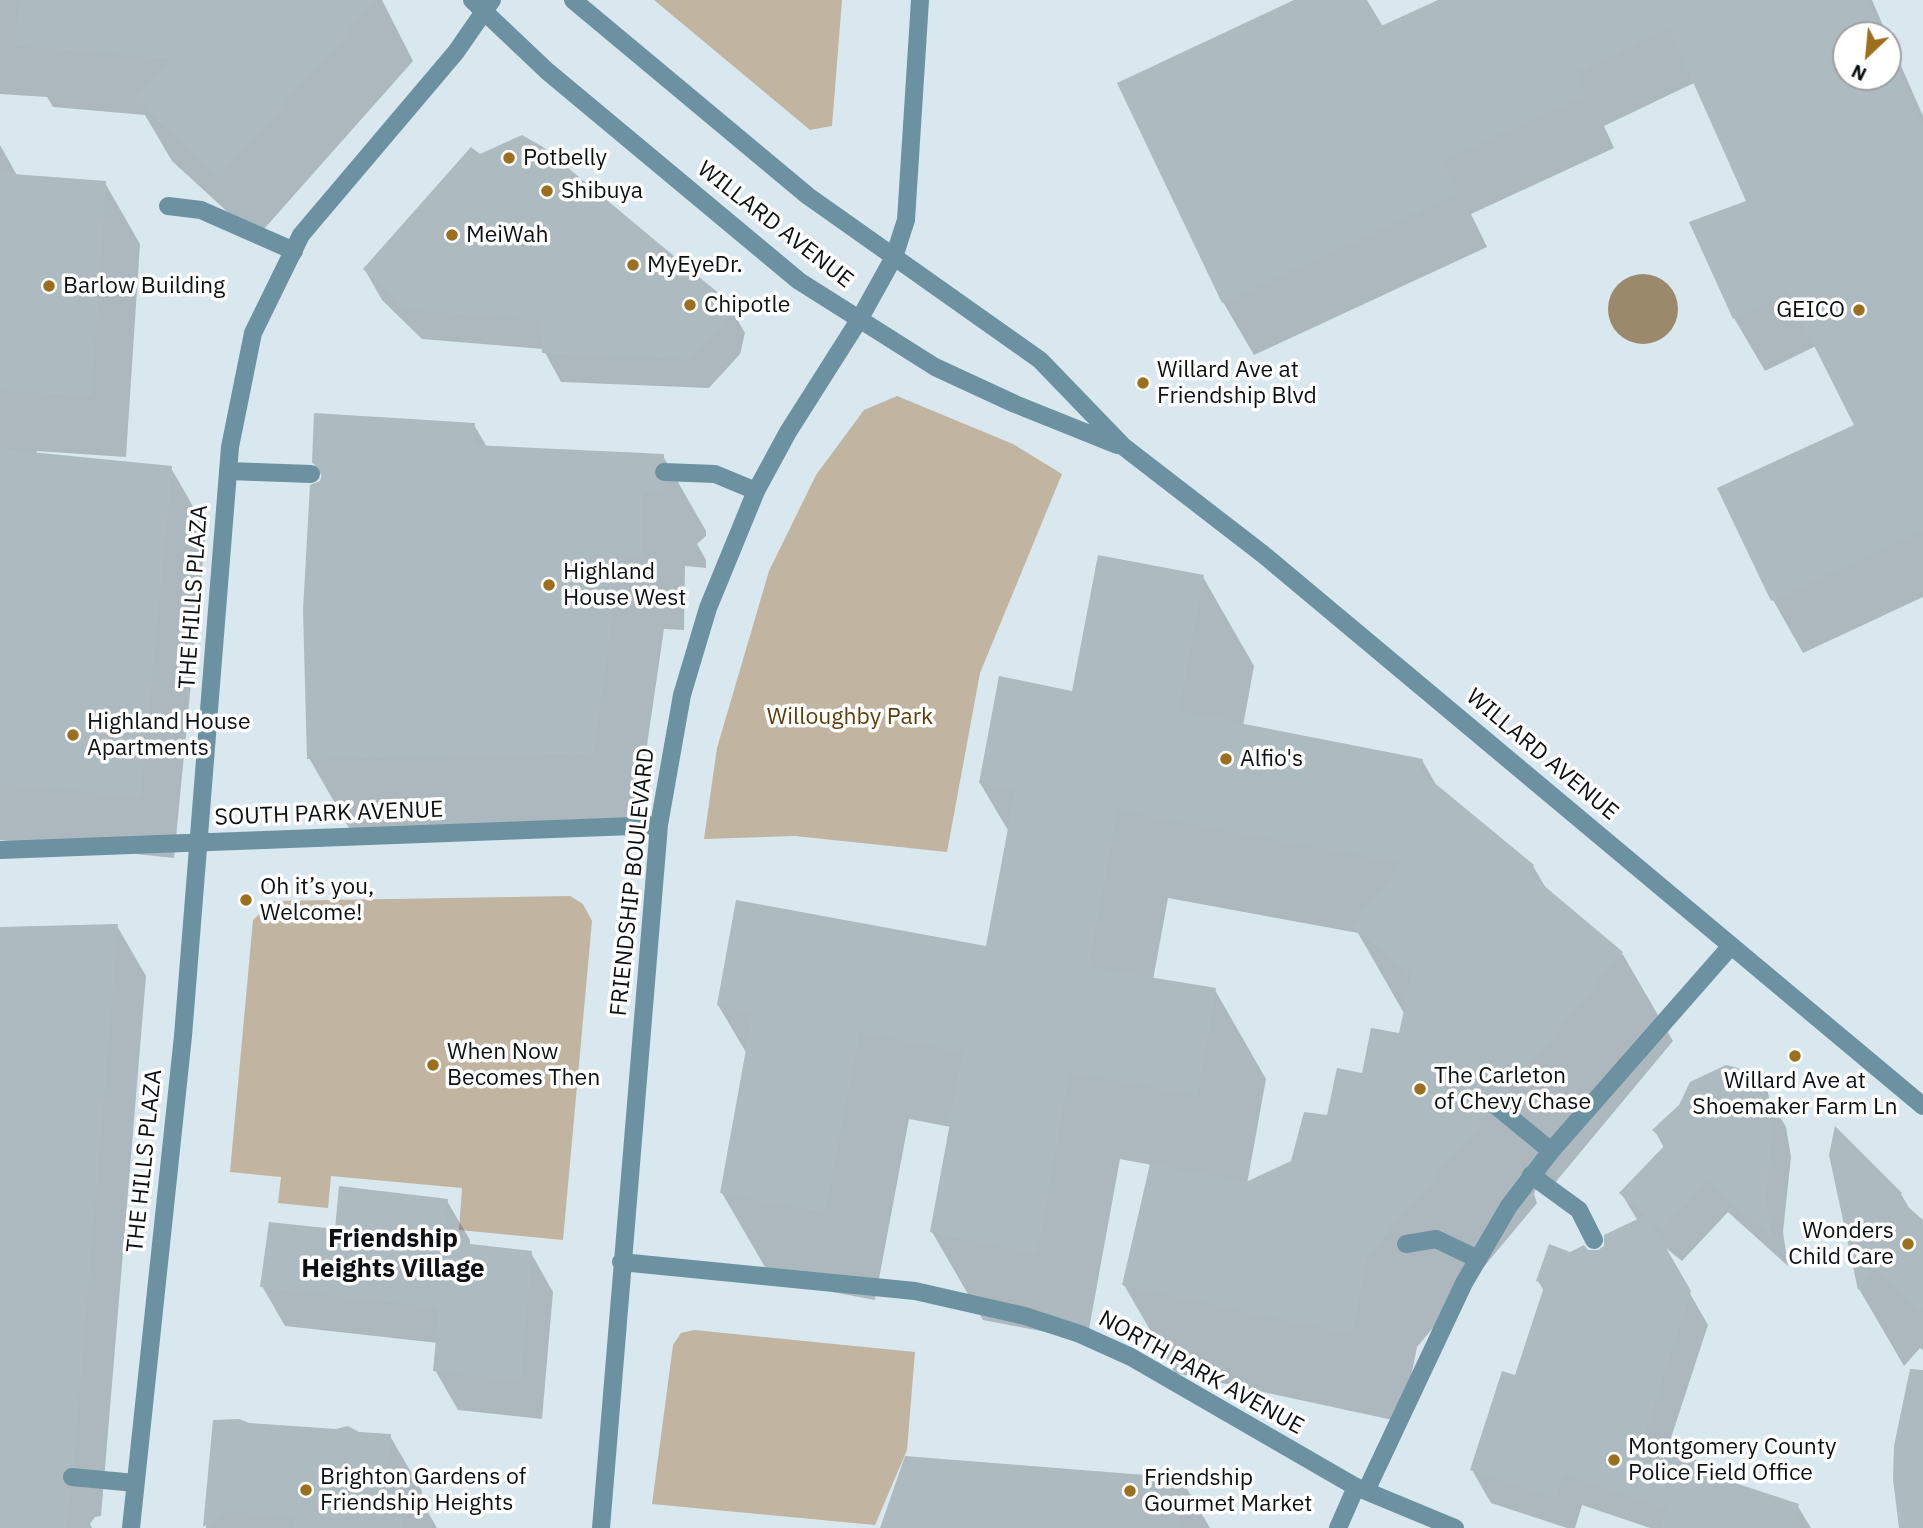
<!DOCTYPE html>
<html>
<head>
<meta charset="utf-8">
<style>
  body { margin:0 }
  #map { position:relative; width:1923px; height:1528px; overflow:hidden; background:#d9e7ee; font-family:"IBM Plex Sans",sans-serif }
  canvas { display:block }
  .north { position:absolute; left:1832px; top:21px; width:70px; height:70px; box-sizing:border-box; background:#fff; border:2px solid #9ea0a1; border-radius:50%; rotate:206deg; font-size:19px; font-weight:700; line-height:28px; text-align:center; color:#0d1113 }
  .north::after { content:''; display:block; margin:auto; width:24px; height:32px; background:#9b6f1e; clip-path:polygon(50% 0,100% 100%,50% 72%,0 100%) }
</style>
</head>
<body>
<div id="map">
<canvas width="1923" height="1528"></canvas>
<div class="north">N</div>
</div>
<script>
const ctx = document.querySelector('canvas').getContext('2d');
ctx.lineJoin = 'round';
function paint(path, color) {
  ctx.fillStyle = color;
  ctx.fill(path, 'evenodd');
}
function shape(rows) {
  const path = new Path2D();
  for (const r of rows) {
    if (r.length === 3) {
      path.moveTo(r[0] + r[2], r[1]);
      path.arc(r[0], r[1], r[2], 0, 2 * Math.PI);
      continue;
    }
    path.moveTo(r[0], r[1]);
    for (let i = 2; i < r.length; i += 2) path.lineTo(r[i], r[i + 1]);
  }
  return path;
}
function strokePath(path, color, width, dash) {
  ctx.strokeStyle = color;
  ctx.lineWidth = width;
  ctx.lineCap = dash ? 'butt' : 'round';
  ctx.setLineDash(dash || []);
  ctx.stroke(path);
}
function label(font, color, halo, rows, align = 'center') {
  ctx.font = font + ' "IBM Plex Sans",sans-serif';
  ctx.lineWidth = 7;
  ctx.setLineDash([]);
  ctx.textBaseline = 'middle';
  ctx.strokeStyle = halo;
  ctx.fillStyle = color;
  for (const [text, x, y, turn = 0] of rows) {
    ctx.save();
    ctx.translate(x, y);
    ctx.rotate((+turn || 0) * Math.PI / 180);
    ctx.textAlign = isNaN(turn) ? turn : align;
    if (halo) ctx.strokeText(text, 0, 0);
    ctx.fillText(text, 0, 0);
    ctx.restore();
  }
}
const green = shape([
  [654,0,842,0,832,126,810,130],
  [897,396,1013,444,1062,474,980,673,947,852,795,836,704,839,717,748,769,571,816,475,864,410],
  [570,896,583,904,592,921,563,1240,459,1230,462,1188,331,1176,328,1208,278,1203,281,1177,230,1172,253,920,273,901],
  [694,1330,915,1352,907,1450,875,1525,652,1504,673,1345,681,1333]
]);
const water = shape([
  [1643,309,35]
]);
const shadow = shape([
  [0,0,382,0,413,61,256,238,172,161,145,115,53,107,47,97,0,94],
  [1299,0,1367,0,1383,27,1442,0,1872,0,1887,35,1846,35,1846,77,1888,77,1888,36,1923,116,1923,597,1803,653,1773,600,1720,489,1856,426,1816,346,1765,371,1734,318,1749,202,1696,82,1604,126,1614,148,1471,214,1487,247,1254,355,1223,302,1120,84],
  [0,145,18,177,105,183,140,244,126,457,37,451,36,454,171,468,206,529,174,858,0,840],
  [479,156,727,302,745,333,740,354,709,388,561,382,543,349,422,339,382,300,365,270],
  [474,425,487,447,663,456,706,531,706,536,697,544,706,560,706,568,685,566,684,630,664,629,635,827,352,833,309,758,323,478,313,462],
  [1203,577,1254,666,1243,726,1422,760,1438,788,1533,866,1547,890,1622,953,1673,1041,1554,1184,1537,1186,1534,1194,1537,1203,1417,1347,1402,1422,1175,1373,1124,1285,1152,1165,1120,1159,1087,1340,983,1320,932,1232,951,1127,909,1119,875,1300,773,1281,722,1193,747,1054,718,1005,987,948,1009,832,980,783,1074,693],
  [1168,898,1358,933,1405,1015,1401,1036,1364,1075,1293,1163,1247,1184,1266,1079,1215,990,1153,980],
  [117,926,146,976,101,1516,95,1517,90,1524,92,1528,0,1528,0,929],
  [1766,1093,1786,1127,1791,1157,1783,1232,1788,1266,1728,1212,1682,1261,1662,1245,1708,1325,1666,1453,1728,1472,1735,1485,1797,1505,1811,1528,1650,1528,1582,1505,1575,1528,1567,1528,1491,1503,1472,1470,1516,1377,1544,1291,1538,1281,1570,1254,1599,1252,1638,1221,1621,1193,1664,1148,1655,1131],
  [1831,1155,1901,1194,1912,1213,1923,1222,1923,1350,1920,1348,1904,1366,1859,1289],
  [447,1201,470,1240,470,1246,531,1253,553,1292,542,1419,458,1410,435,1370,438,1343,285,1326,262,1286,337,1231],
  [215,1421,390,1436,422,1491,421,1500,437,1528,206,1528],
  [1182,1480,1210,1528,881,1528]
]);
const building = shape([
  [20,0,376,0,219,177,134,98,171,59,15,45],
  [1294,0,1366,0,1379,27,1438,0,1867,0,1882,35,1846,35,1846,77,1888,77,1888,49,1923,125,1923,530,1771,601,1717,488,1854,425,1787,292,1733,319,1689,222,1746,201,1669,28,1575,72,1585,95,1442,161,1458,193,1222,303,1117,83],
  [522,135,543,147,728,301,723,323,691,359,542,353,540,320,403,309,363,269,471,147,480,154],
  [0,173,106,181,91,396,0,390],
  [314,413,475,423,473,445,664,454,664,461,655,465,653,472,657,481,663,483,663,493,643,491,642,555,621,554,593,753,307,759,303,610,310,485,320,481,322,474,318,465,312,463],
  [0,449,172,466,140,797,0,783],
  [1098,555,1204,575,1178,711,1423,759,1420,771,1534,865,1530,874,1623,952,1502,1096,1496,1094,1487,1097,1484,1104,1488,1114,1366,1258,1352,1334,1122,1285,1150,1164,1246,1182,1291,1161,1304,1112,1327,1115,1337,1068,1362,1073,1371,1028,1399,1033,1412,975,1352,926,1403,863,1117,810,1088,967,1216,988,1197,1095,1069,1072,1037,1253,930,1232,963,1052,859,1032,825,1212,720,1193,753,1011,717,1005,736,900,986,946,1015,791,979,783,999,676,1072,691],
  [118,924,73,1466,63,1470,61,1477,65,1486,71,1488,66,1528,0,1528,0,927],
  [1726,1065,1741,1069,1757,1079,1768,1092,1773,1122,1765,1198,1771,1237,1708,1180,1663,1229,1648,1217,1691,1291,1641,1443,1729,1470,1726,1480,1799,1504,1791,1528,1661,1528,1667,1508,1564,1473,1555,1498,1470,1470,1502,1371,1515,1375,1545,1284,1536,1281,1549,1244,1570,1252,1584,1245,1588,1250,1598,1250,1604,1246,1604,1235,1646,1215,1619,1193,1667,1143,1652,1130,1679,1105,1690,1082],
  [1835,1126,1902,1193,1898,1198,1923,1220,1923,1311,1874,1270,1858,1290,1829,1155],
  [339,1186,448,1199,444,1241,532,1251,520,1380,433,1371,439,1307,260,1287,269,1222,335,1229],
  [1910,1369,1923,1370,1923,1528,1899,1528,1893,1479,1894,1446],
  [239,1419,249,1423,336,1429,348,1426,359,1432,391,1434,388,1469,406,1471,401,1528,293,1528,293,1518,229,1510,203,1527,213,1420],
  [905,1456,1183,1478,1179,1528,880,1528]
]);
const service = shape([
  [168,206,201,210,294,251],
  [228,471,311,474],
  [664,472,715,474,756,491],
  [1495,1105,1551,1151],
  [1531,1175,1579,1210,1594,1240],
  [1406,1244,1436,1239,1478,1259],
  [72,1477,135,1483],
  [1338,1528,1356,1487]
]);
const minor = shape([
  [0,850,659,825],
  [621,1262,915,1291,1025,1316,1080,1334,1131,1357,1356,1487,1455,1528],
  [1366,1491,1464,1283,1509,1206,1551,1151,1731,946],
  [131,1528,183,1036,230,447,253,333,301,235,456,52,492,0],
  [601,1528,659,825,682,695,708,608,756,491,788,432,859,320]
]);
const tertiary = shape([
  [472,0,547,71,799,281,935,367,1015,404,1117,445],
  [573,0,808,196,1040,360,1124,447,1264,555,1923,1106],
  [859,320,894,257,906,220,920,0]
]);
const markers = [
  [509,158,7,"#9b6f1e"],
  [547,191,7,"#9b6f1e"],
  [452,235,7,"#9b6f1e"],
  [633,265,7,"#9b6f1e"],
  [49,286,7,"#9b6f1e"],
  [690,305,7,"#9b6f1e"],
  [1859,310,7,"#9b6f1e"],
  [1143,383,7,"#9b6f1e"],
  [549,585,7,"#9b6f1e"],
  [73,735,7,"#9b6f1e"],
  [1226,759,7,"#9b6f1e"],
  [246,900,7,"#9b6f1e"],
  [1795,1056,7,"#9b6f1e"],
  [433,1065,7,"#9b6f1e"],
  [1420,1089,7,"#9b6f1e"],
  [1908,1244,7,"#9b6f1e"],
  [1614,1460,7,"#9b6f1e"],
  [306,1490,7,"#9b6f1e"],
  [1130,1491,7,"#9b6f1e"]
];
const poiNames = [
  ["Potbelly",523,158],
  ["Shibuya",561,191],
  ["MeiWah",466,235],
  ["MyEyeDr.",647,265],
  ["Barlow Building",63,286],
  ["Chipotle",704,305],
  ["GEICO",1845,310,"right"],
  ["Willard Ave at",1157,370],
  ["Friendship Blvd",1157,396],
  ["Highland",563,572],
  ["House West",563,598],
  ["Highland House",87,722],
  ["Apartments",87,748],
  ["Alfio's",1240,759],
  ["Oh it’s you,",260,887],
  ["Welcome!",260,913],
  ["When Now",447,1052],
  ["Becomes Then",447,1078],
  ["The Carleton",1434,1076],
  ["of Chevy Chase",1434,1102],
  ["Willard Ave at",1795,1081,"center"],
  ["Shoemaker Farm Ln",1795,1107,"center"],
  ["Wonders",1894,1231,"right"],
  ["Child Care",1894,1257,"right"],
  ["Montgomery County",1628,1447],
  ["Police Field Office",1628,1473],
  ["Brighton Gardens of",320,1477],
  ["Friendship Heights",320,1503],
  ["Friendship",1144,1478],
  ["Gourmet Market",1144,1504]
];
const streetNames = [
  ["WILLARD AVENUE",775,225,38],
  ["THE HILLS PLAZA",194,597,-86],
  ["WILLARD AVENUE",1542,755,40],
  ["SOUTH PARK AVENUE",329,814,-2],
  ["FRIENDSHIP BOULEVARD",633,882,-84],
  ["THE HILLS PLAZA",145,1161,-84],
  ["NORTH PARK AVENUE",1201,1373,29]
];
const parkNames = [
  ["Willoughby Park",850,717]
];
const quarterNames = [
  ["Friendship",393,1239],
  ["Heights Village",393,1269]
];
paint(green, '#c1b4a0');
paint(water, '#9b896c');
paint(shadow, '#0003');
paint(building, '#adbac0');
strokePath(service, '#6c92a2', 18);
strokePath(minor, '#6c92a2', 18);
strokePath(tertiary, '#6c92a2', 18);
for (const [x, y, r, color] of markers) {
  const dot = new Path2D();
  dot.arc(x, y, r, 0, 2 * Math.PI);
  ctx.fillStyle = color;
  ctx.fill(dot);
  strokePath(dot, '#fff', 2.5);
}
label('23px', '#0d1113', '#fff', poiNames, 'left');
label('23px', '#0d1113', '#fff', streetNames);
label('23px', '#5b3f08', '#fff', parkNames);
label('bold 26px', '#0d1113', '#fff', quarterNames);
</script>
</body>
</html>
